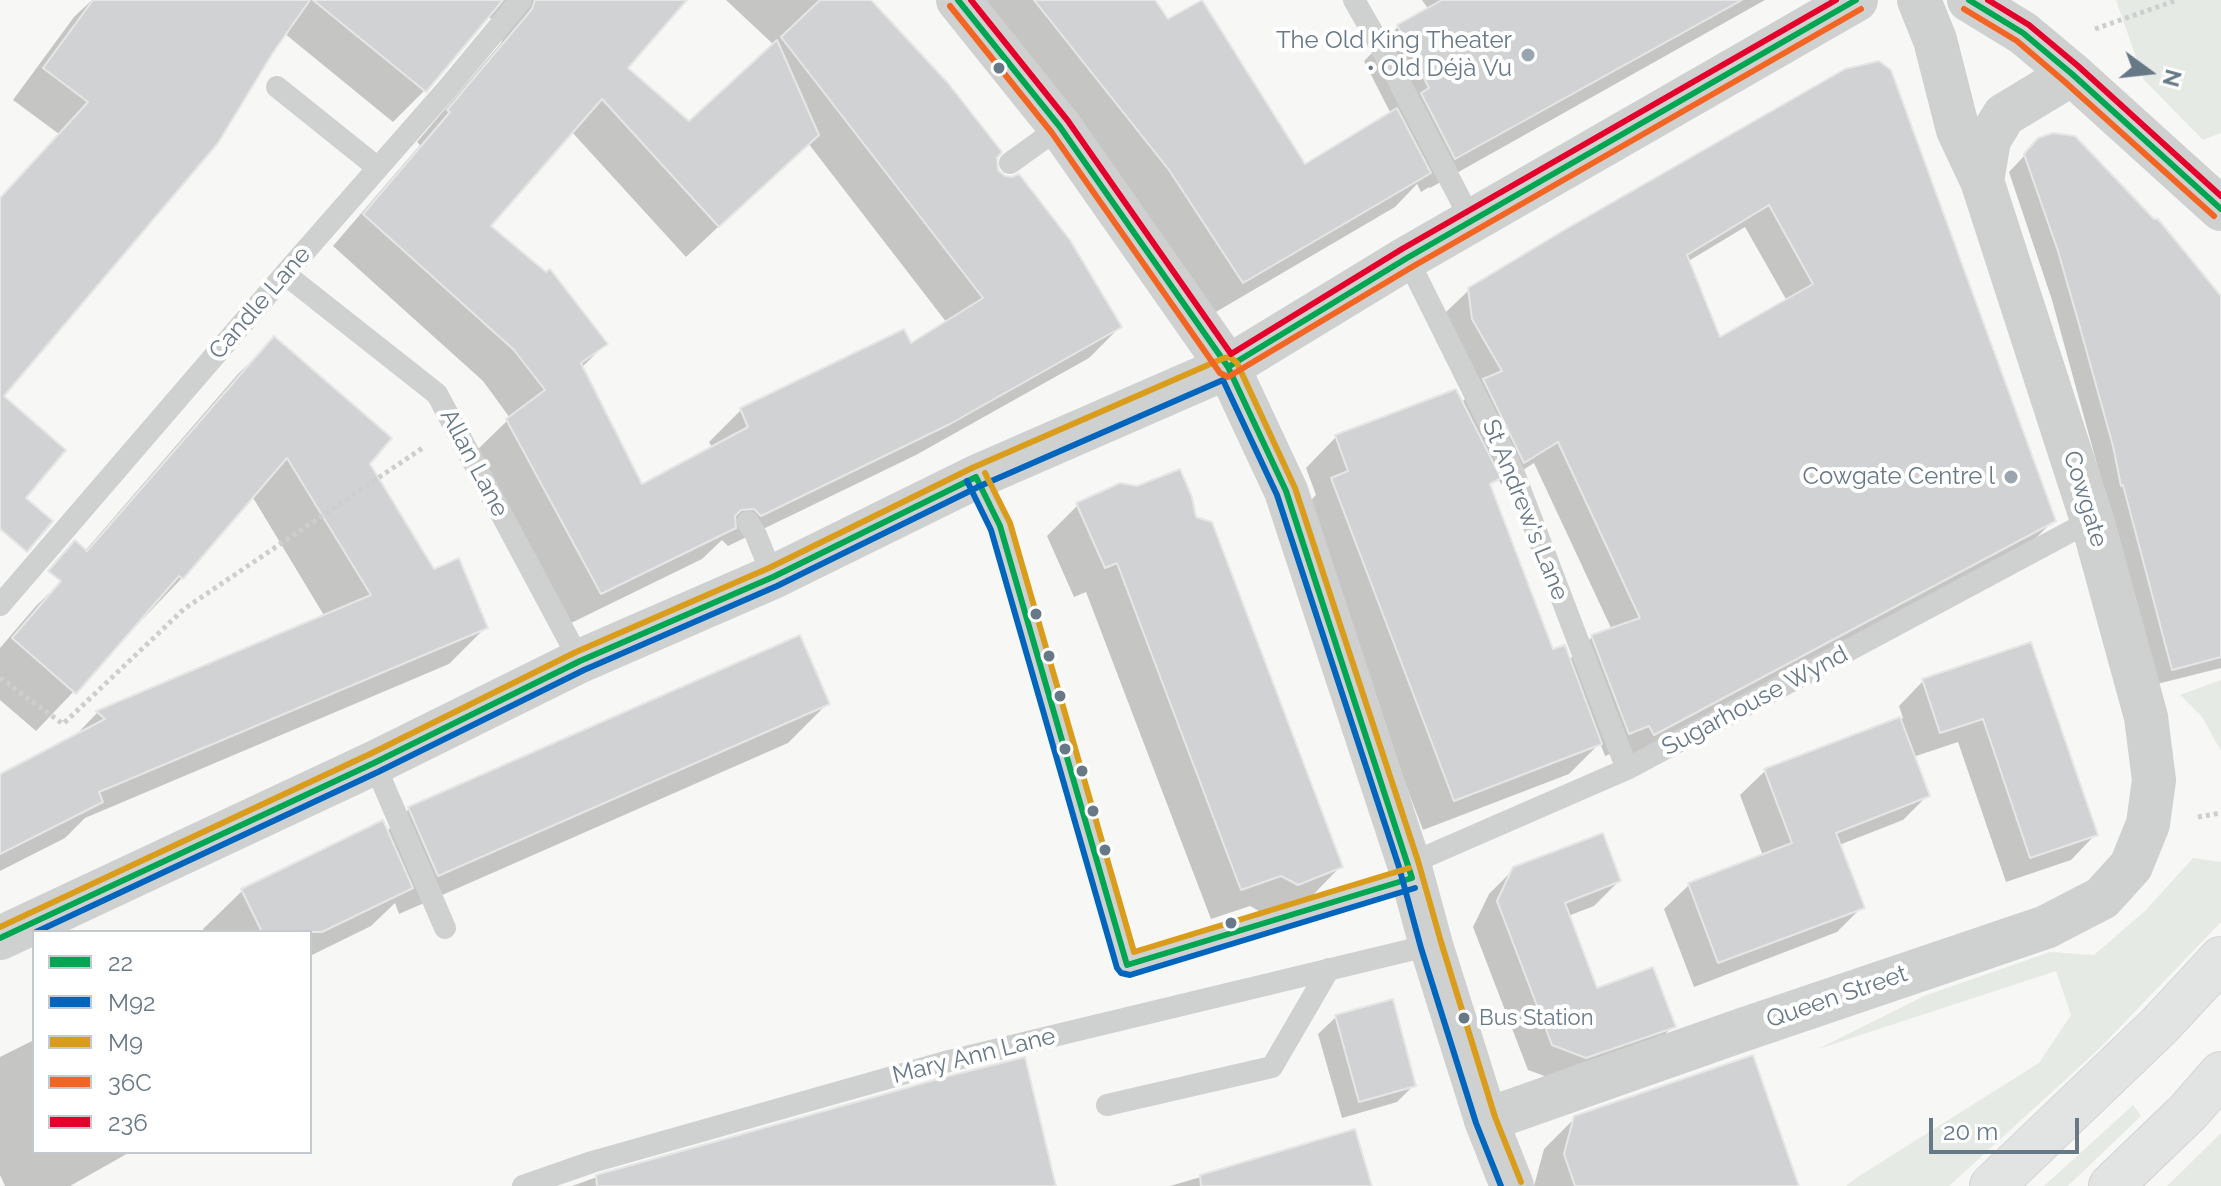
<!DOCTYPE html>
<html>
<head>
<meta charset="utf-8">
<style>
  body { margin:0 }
  #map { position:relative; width:2221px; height:1186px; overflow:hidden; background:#f7f7f6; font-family:Raleway,sans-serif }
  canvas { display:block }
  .legend { position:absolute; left:32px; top:930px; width:280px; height:224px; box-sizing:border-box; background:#fff; border:2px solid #c2c9cf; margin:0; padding:10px 14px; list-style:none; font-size:24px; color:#677887 }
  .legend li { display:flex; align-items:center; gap:16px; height:40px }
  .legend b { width:40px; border:2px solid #c2c9cf }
  .north { position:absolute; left:2109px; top:32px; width:80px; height:80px; -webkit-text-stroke:6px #fff; paint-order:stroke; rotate:105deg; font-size:22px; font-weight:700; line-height:32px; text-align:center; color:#677887 }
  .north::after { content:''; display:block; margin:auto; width:28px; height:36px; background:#677887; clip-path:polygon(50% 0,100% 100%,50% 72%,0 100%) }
  .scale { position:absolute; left:1929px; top:1118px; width:150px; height:36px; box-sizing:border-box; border:4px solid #677887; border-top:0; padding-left:10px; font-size:24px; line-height:28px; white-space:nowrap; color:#677887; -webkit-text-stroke:6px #fff; paint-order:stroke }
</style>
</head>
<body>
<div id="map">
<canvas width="2221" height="1186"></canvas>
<ul class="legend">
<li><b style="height:10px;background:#00a651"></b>22</li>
<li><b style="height:10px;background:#0065bd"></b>M92</li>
<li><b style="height:10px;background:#da9d1b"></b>M9</li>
<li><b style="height:10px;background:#f26522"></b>36C</li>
<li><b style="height:10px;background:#e4002b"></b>236</li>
</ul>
<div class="north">N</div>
<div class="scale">20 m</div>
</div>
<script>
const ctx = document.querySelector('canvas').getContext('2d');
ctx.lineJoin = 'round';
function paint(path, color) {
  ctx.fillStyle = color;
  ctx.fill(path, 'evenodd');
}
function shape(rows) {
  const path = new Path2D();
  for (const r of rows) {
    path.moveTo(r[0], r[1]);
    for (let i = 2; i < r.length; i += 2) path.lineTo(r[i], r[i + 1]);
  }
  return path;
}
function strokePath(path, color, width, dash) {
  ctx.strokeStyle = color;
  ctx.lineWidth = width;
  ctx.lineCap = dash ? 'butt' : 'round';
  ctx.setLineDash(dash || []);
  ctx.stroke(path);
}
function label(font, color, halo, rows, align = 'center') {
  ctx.font = font + ' Raleway,sans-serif';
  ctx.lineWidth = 8;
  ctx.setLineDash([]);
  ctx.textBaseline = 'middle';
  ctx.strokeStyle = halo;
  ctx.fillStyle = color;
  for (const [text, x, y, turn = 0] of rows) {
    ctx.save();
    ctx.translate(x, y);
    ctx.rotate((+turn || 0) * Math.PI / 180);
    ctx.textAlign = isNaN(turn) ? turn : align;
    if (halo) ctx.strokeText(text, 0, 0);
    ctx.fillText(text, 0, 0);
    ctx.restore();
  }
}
const green = shape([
  [2116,0,2221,0,2221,133,2203,140,2144,80],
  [2221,680,2221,751,2202,717,2180,695],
  [2193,858,2221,862,2221,922,2099,1049,1949,1186,1846,1186,1856,1178,2039,1063,2071,1015,2056,971,1818,1049,1924,996,2050,952,2094,955,2146,910],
  [2133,1105,2141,1116,2068,1186,2044,1186],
  [2221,1133,2221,1186,2167,1186,2220,1134]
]);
const shadow = shape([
  [92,0,685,0,625,69,689,124,774,45,726,0,868,0,995,157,996,172,1120,327,1089,358,916,455,728,546,722,540,702,559,569,624,475,452,510,418,483,381,333,246,420,145,417,142,501,43,504,35,498,20,486,17,424,91,393,122,284,33,0,397,0,198,59,134,13,100,74,17],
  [571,131,686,257,808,143,947,323,910,346,903,331,741,410,709,442,713,449,641,487,581,368,606,344,488,226],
  [974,0,1152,0,1167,22,1305,167,1391,114,1364,61,1398,27,1429,10,1422,0,1765,0,1430,188,1429,187,1421,192,1417,184,1395,207,1209,316],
  [1846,70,2054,520,2030,544,1630,756,1626,748,1605,756,1600,743,1569,774,1423,830,1301,510,1316,495,1306,468,1336,437,1461,403,1476,388,1445,313,1469,290],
  [1745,227,1787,301,1719,340,1687,262],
  [1534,463,1612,630,1592,637,1568,661,1552,652,1489,486,1498,478,1501,484],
  [2039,140,2153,221,2221,303,2221,668,2157,684,2052,300,2009,172],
  [274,339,367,464,433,571,485,628,449,664,85,818,65,838,0,871,0,776,72,739,97,713,325,617,252,496,182,578,36,731,0,700,0,648,36,606,75,568,78,559,238,374],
  [1078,505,1194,518,1340,867,1310,898,1266,915,1250,906,1211,919,1086,592,1074,597,1047,536],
  [2030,644,2095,835,2071,860,2006,882,1958,742,1913,757,1928,795,1903,820,1839,845,1862,907,1837,932,1694,987,1664,909,1689,885,1763,856,1740,795,1765,771,1903,718,1899,706,1923,681],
  [827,704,788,743,399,914,395,903,371,926,310,956,310,932,204,932,203,929,242,891,386,832,409,809],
  [1514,869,1619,881,1594,906,1568,916,1596,991,1673,1026,1649,1051,1561,1082,1528,1070,1473,927,1489,894],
  [1336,1017,1414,1085,1397,1102,1342,1118,1318,1034],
  [34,1040,34,1152,130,1152,70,1186,5,1186,0,1175,0,1057],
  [1575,1118,1797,1186,1534,1186,1544,1149],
  [1354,1132,1370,1186,1170,1186],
  [597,1177,1054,1186,572,1186]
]);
const building = shape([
  [93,0,310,0,272,54,218,143,4,396,66,450,26,498,53,521,27,552,0,529,0,198,88,102,43,68,93,0],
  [313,0,503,0,426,92,313,0],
  [535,0,687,0,628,68,689,121,777,40,819,135,719,227,602,99,491,226,546,272,550,269,608,344,581,363,642,484,748,427,740,408,904,329,911,343,983,298,781,37,820,0,871,0,948,83,1002,152,997,158,998,170,1005,176,1012,177,1019,174,1070,240,1122,327,950,424,761,516,754,509,741,510,735,516,736,528,601,594,506,419,545,390,514,350,363,214,450,112,447,110,532,9,535,0],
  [1034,0,1155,0,1168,19,1202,0,1305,164,1397,108,1431,173,1243,283,1169,170,1034,0],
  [1442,0,1742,0,1455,159,1421,93,1429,88,1397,25,1442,0],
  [1879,61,1891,70,2056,521,1654,735,1649,726,1629,734,1591,635,1640,618,1558,442,1524,463,1483,379,1502,371,1472,319,1468,288,1566,229,1845,69,1879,61],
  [1769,205,1813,284,1720,337,1687,255,1769,205],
  [2053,133,2075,136,2154,219,2158,219,2221,296,2221,657,2172,670,2123,485,2121,486,2113,446,2079,324,2058,251,2024,154,2038,138,2053,133],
  [274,336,392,438,370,464,434,569,459,558,488,628,99,792,103,802,0,854,0,774,105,719,96,711,371,595,287,458,183,579,179,576,76,694,12,638,61,581,48,571,75,540,87,551,274,336],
  [1456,389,1501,478,1490,484,1553,649,1565,645,1602,744,1454,801,1331,478,1348,471,1335,435,1456,389],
  [1180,469,1192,497,1196,517,1212,522,1343,867,1298,885,1281,876,1241,890,1117,563,1105,568,1076,503,1120,483,1137,486,1180,469],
  [800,635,830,704,438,876,408,807,800,635],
  [2031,642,2098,835,2030,858,1983,719,1940,733,1922,679,2031,642],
  [1900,717,1930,796,1836,833,1865,908,1718,963,1688,883,1792,843,1764,769,1900,717],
  [383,820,413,888,322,932,262,932,241,889,383,820],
  [1603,833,1621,881,1565,903,1597,988,1653,967,1676,1027,1586,1058,1552,1045,1497,901,1513,867,1603,833],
  [1393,999,1416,1086,1359,1102,1335,1015,1393,999],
  [1753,1055,1799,1186,1575,1186,1564,1154,1574,1116,1753,1055],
  [1025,1057,1056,1186,597,1186,596,1175,949,1076,1025,1057],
  [1355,1129,1372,1186,1201,1186,1200,1175,1355,1129]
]);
const path = shape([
  [2095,29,2177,0],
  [0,678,63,724,184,609,424,447],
  [2198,817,2221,813]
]);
const service = shape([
  [1354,0,1381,47,1472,222],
  [277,87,378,168],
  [1010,163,1060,127],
  [1407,258,1513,471,1627,769],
  [285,274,437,394,580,661],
  [976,477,1000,526,1127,965,1412,878],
  [748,522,756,535,773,577],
  [0,605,285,274,448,88,521,0],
  [374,763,445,928],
  [1409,864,1627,769,2092,520],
  [1107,1105,1272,1067,1329,969],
  [523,1186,592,1162,945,1062,1431,945]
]);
const minor = shape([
  [1969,0,2023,33,2072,74,2221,209],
  [1982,181,1989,140,2004,115,2072,74],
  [1228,367,1407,258,1856,0],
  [1486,1120,1742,1030,2046,927,2102,898,2131,866,2148,824,2154,780,2146,717,2092,520,1982,181,1958,130,1935,40,1919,0]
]);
const tertiary = shape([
  [958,0,1060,127,1228,367,1286,491,1409,864,1431,945,1486,1120,1512,1186],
  [0,938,374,763,580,661,773,577,976,477,1228,367]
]);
const primary = shape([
  [1992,1186,2160,1025,2221,959],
  [2111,1186,2188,1112,2221,1074]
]);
const bus1 = shape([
  [1969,0,2023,33,2072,74,2221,209],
  [1228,367,1407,258,1856,0],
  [0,938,374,763,580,661,773,577,976,477,1000,526,1127,965,1412,878,1286,491,1228,367,1060,127,958,0]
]);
const bus2 = shape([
  [967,481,991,530,1117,968,1121,973,1130,975,1415,888],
  [36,932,378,772,584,670,777,586,980,486,1223,380,1277,495,1399,867,1421,948,1476,1123,1501,1186]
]);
const bus3 = shape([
  [985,473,1010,523,1134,952,1409,868],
  [0,927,370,754,576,652,769,568,972,468,1224,358,1230,357,1237,363,1295,488,1418,861,1441,942,1495,1117,1521,1182]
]);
const bus4 = shape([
  [950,6,1052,133,1220,373,1228,377,1412,267,1861,9],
  [1964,9,2017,41,2065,82,2214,216]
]);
const bus5 = shape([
  [971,0,1068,121,1231,354,1402,249,1836,0],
  [1988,0,2029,25,2078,66,2221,196]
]);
const markers = [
  [1528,55,8,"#99a4ae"],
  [999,68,7,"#677887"],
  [2011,477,8,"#99a4ae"],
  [1036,614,7,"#677887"],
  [1049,656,7,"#677887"],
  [1060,696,7,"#677887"],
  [1065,749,7,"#677887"],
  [1082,771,7,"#677887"],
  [1093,811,7,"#677887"],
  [1105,850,7,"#677887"],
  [1231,923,7,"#677887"],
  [1464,1018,7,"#677887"]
];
const busNames = [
  ["Bus Station",1479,1018]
];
const poiNames = [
  ["The Old King Theater",1512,41],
  ["• Old Déjà Vu",1512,69],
  ["Cowgate Centre l",1995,477]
];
const streetNames = [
  ["Candle Lane",260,303,-49],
  ["Allan Lane",474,463,62],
  ["Cowgate",2085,499,73],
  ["St Andrew's Lane",1525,510,68],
  ["Sugarhouse Wynd",1755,701,-28],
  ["Queen Street",1837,997,-19],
  ["Mary Ann Lane",974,1056,-14]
];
paint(green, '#e6eae4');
paint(shadow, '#0003');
paint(building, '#d1d2d3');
strokePath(building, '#e6e6e6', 2);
strokePath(primary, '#d3d3d4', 46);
strokePath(path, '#cdcece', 5, [4, 4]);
strokePath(service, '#cfd1d1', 22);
strokePath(minor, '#cfd1d1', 44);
strokePath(tertiary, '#cfd1d1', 44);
strokePath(primary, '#e2e3e3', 44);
strokePath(bus1, '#00a651', 6);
strokePath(bus2, '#0065bd', 6);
strokePath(bus3, '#da9d1b', 6);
strokePath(bus4, '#f26522', 6);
strokePath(bus5, '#e4002b', 6);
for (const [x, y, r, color] of markers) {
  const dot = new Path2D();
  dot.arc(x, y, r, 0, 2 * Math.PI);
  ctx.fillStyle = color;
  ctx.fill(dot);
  strokePath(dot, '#fff', 3);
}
label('22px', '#677887', '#fff', busNames, 'left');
label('24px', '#677887', '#fff', poiNames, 'right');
label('24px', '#677887', '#fff', streetNames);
</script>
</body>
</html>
